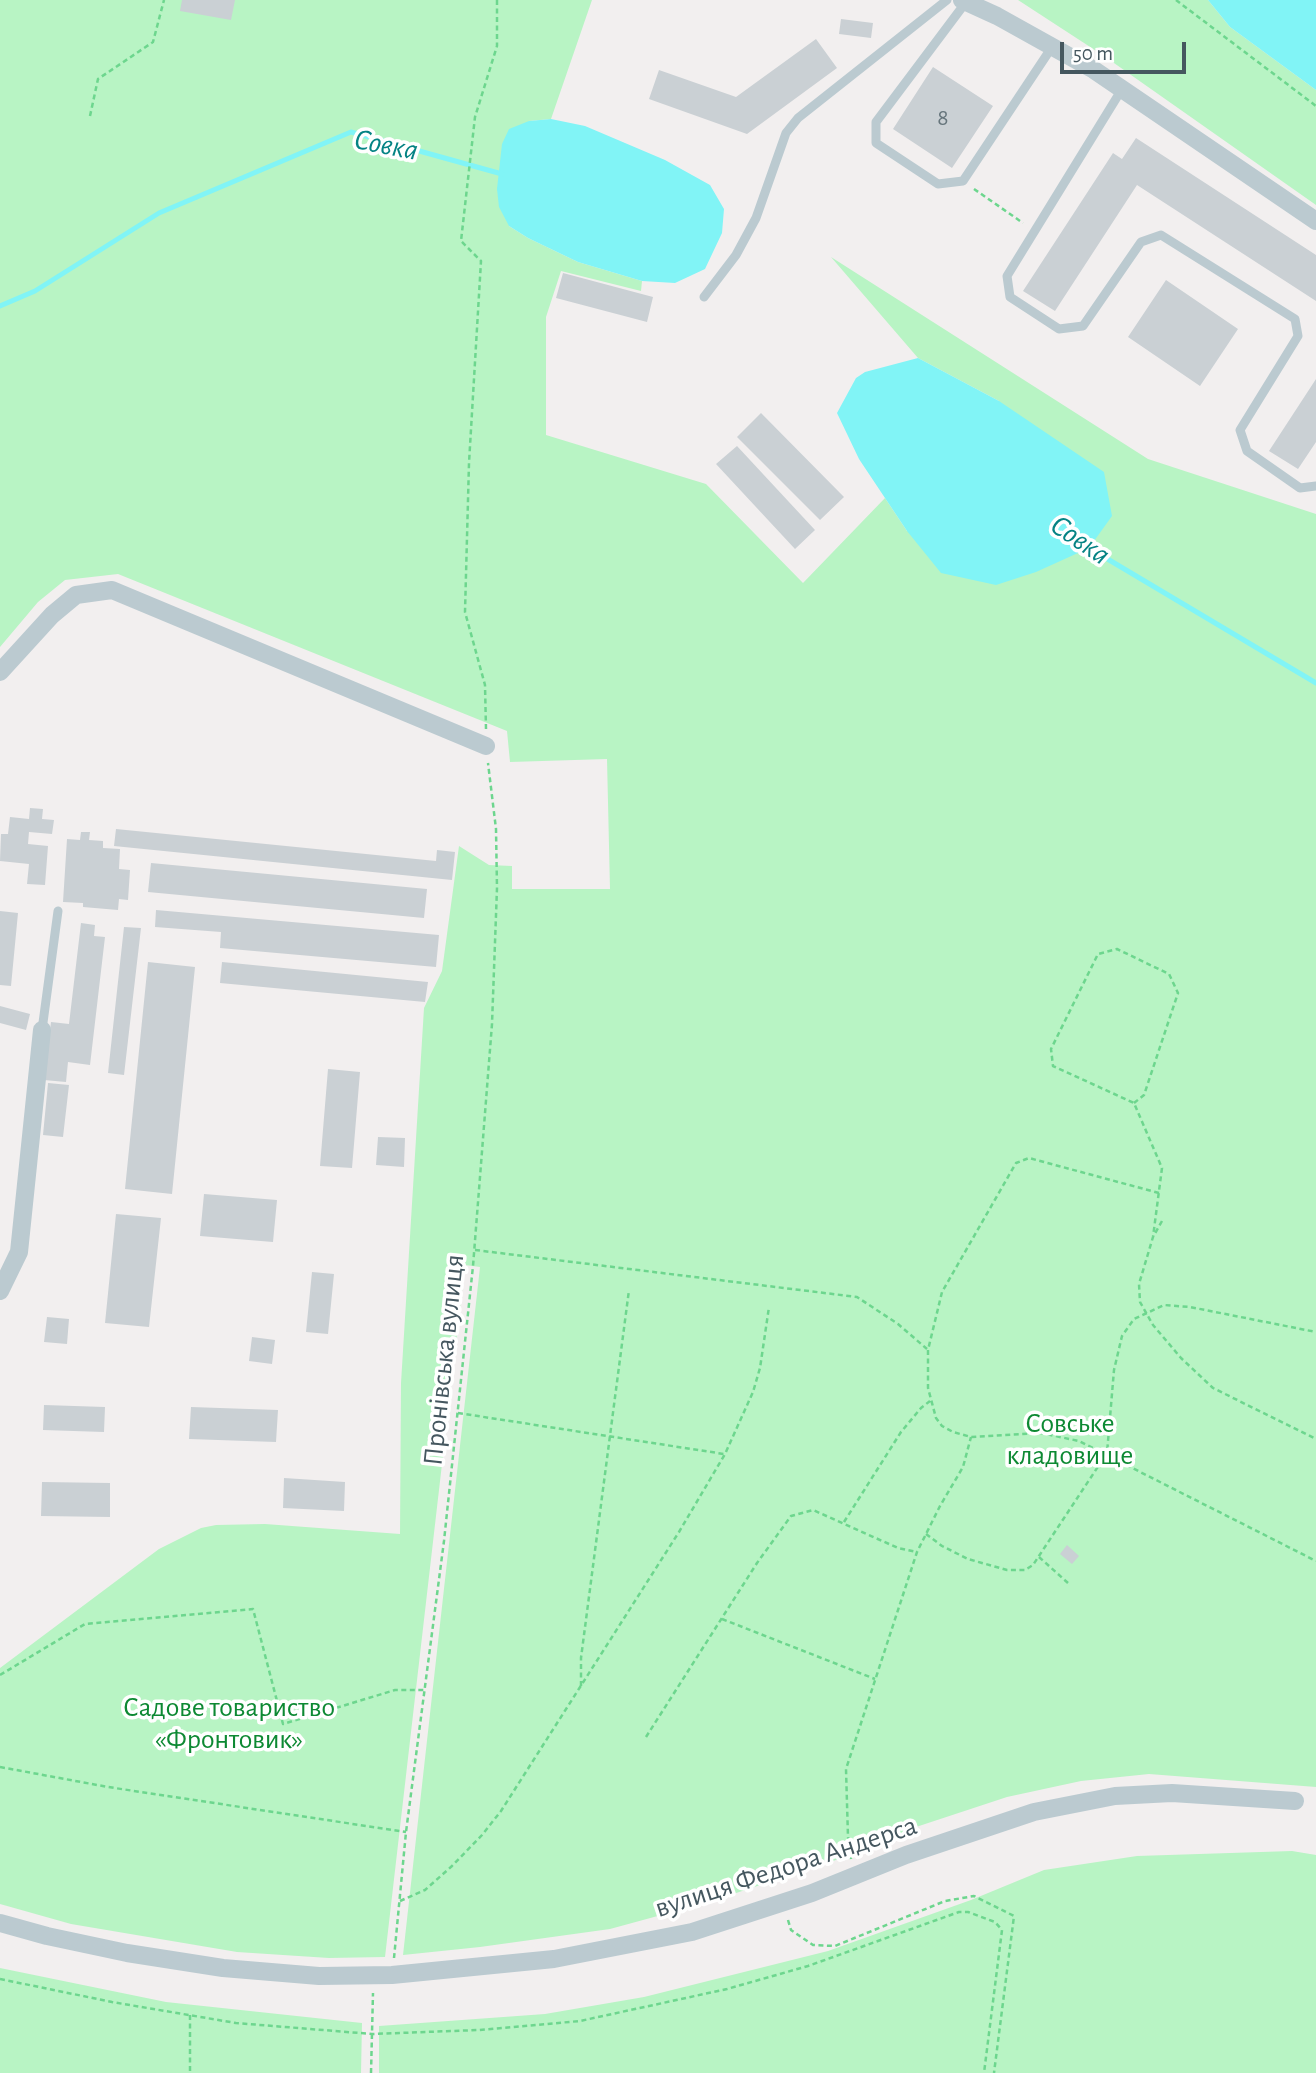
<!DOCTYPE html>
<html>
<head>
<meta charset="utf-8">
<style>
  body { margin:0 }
  #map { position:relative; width:1316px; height:2073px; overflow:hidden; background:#f2efef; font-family:"Alegreya Sans",sans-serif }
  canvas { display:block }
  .scale { position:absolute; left:1060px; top:42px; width:126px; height:32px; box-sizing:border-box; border:4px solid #45575f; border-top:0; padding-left:9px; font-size:21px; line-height:24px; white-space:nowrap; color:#45575f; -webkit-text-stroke:5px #fff; paint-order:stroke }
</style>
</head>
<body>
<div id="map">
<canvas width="1316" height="2073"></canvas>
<div class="scale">50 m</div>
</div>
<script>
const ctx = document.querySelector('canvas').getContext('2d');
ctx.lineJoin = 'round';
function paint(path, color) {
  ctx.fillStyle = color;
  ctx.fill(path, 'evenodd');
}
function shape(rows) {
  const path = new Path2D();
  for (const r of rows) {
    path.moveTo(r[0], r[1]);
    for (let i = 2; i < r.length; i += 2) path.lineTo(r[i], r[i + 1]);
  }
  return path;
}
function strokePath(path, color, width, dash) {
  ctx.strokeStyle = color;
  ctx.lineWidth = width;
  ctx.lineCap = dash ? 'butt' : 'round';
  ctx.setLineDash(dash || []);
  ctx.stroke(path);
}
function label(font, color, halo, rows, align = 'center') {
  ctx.font = font + ' "Alegreya Sans",sans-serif';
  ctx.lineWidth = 7;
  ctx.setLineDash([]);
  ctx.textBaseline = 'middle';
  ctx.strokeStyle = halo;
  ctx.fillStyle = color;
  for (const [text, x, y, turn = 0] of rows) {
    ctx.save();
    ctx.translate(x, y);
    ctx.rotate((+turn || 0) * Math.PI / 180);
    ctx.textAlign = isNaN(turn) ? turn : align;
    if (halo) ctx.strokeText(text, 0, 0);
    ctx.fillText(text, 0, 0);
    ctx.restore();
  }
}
const green = shape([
  [0,0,592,0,551,119,529,121,509,226,528,238,578,262,642,281,641,291,561,271,546,317,546,435,706,484,803,583,885,498,907,531,999,401,918,358,831,257,1148,459,1316,514,1316,1787,1149,1774,1081,1781,1007,1797,916,1827,845,1857,709,1902,610,1929,480,1947,403,1955,480,1267,465,1265,385,1957,329,1958,237,1952,71,1924,0,1904,0,1668,159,1549,201,1528,216,1525,265,1524,400,1534,401,1383,424,1008,442,971,459,846,489,865,512,866,512,889,610,889,607,759,510,762,507,731,118,574,65,580,38,602,0,647],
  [1018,0,1208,0,1230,27,1316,90,1316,205,1104,56],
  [1292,1851,1316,1855,1316,2073,379,2073,379,2026,545,2014,644,1997,828,1951,971,1900,1044,1870,1137,1856],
  [0,1968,166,2002,362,2023,361,2073,0,2073]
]);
const water = shape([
  [1208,0,1316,0,1316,90,1230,27],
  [551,119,585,126,665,160,710,185,724,209,722,233,705,269,675,283,642,281,578,262,528,238,509,226,499,207,497,189,502,144,509,129,529,121],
  [918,358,999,401,1104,472,1112,516,1089,548,1036,572,996,585,941,573,907,531,859,459,837,413,856,378,865,372]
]);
const stream = shape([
  [0,306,35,291,159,213,351,132,502,174],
  [1084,545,1316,683]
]);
const building = shape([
  [182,0,235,0,231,20,180,11],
  [841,19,873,23,871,38,839,34],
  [816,39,837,68,747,134,649,99,659,70,736,97],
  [933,67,993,106,952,168,893,129],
  [1136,138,1316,255,1316,301,1137,185,1055,311,1023,291,1113,153,1122,159],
  [563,273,653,297,647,322,556,298],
  [1166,280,1238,329,1200,386,1128,337],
  [1316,379,1316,442,1298,469,1269,451],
  [761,413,844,497,820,520,737,437],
  [737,446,815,530,795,549,716,464],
  [30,808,43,809,42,819,54,820,52,834,29,832,28,844,48,846,45,885,27,884,29,864,0,861,1,834,8,834,10,817,29,819],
  [116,829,436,861,437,850,455,852,452,880,114,846],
  [81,832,90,832,89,840,103,841,103,848,120,849,119,869,130,870,128,900,119,899,118,910,83,907,83,903,63,902,67,839,80,840],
  [151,863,427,889,424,918,148,892],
  [156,910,439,935,436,967,220,948,221,932,155,927],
  [0,911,18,913,11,986,0,985],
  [81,923,95,925,94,936,105,937,90,1065,68,1062,66,1082,44,1080,51,1022,69,1024],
  [124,927,141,928,124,1075,108,1073],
  [148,962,195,967,172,1194,125,1189],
  [222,962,428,982,425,1002,220,983],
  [0,1006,30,1014,26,1030,0,1023],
  [328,1069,360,1072,352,1168,320,1166],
  [48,1083,69,1085,63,1137,43,1135],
  [378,1137,405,1138,404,1167,376,1165],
  [204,1194,277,1200,273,1242,200,1236],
  [116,1214,161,1218,149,1327,105,1323],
  [312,1272,334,1274,328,1334,306,1332],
  [47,1317,69,1319,67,1344,44,1342],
  [252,1337,275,1340,272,1364,249,1361],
  [44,1405,105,1407,104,1432,43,1430],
  [191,1407,278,1410,276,1442,189,1439],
  [284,1478,345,1482,344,1511,283,1508],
  [42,1482,110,1483,110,1517,41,1516],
  [1067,1545,1079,1556,1072,1564,1060,1554]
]);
const path = shape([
  [1176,0,1316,106],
  [90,116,98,79,153,42,164,0],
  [974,189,1023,223],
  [486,729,485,685,465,612,469,463,481,261,461,241,475,117,497,46,497,0],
  [1134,1103,1144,1095,1178,993,1169,974,1117,949,1098,954,1051,1049,1053,1066,1134,1103,1162,1168,1153,1237],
  [1159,1193,1029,1158,1016,1163,942,1292,928,1350,928,1388,936,1418,942,1426,953,1432,971,1437,1041,1433,1079,1441,1316,1561],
  [1162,1221,1153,1237,1139,1284,1140,1302,1153,1325,1181,1358,1213,1388,1316,1439],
  [475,1250,857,1297,898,1324,927,1349],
  [458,1413,724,1454],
  [844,1522,901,1432,921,1408,930,1401],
  [926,1534,942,1546,968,1559,1007,1570,1025,1570,1033,1565,1107,1453,1114,1370,1122,1336,1134,1319,1164,1305,1190,1307,1316,1332],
  [1039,1557,1068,1583],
  [722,1619,875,1679],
  [0,1675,85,1624,253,1609,283,1724,395,1690,424,1690],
  [581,1686,581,1658,629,1290],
  [646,1737,757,1563,791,1516,813,1510,898,1548,917,1552],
  [0,1767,108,1787,406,1832],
  [851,1859,848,1837,846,1769,917,1552,940,1506,963,1467,971,1437],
  [400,1901,425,1890,452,1866,482,1835,501,1811,679,1532,725,1454,753,1392,760,1368,769,1307],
  [788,1920,791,1930,813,1945,835,1946,945,1901,974,1896,1014,1916,994,2073],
  [394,1958,406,1832,444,1541,473,1266,492,1024,497,888,496,829,488,763],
  [0,1979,112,2002,236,2023,372,2034,479,2030,580,2021,727,1989,808,1966,959,1912,968,1912,995,1922,1002,1930,984,2073],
  [190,2015,190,2073],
  [371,2073,373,1993]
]);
const lane = shape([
  [966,2,876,122,876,143,938,184,963,181,1052,47],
  [1122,89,1007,276,1010,297,1059,329,1083,326,1141,242,1161,235,1295,319,1298,336,1240,430,1247,451,1300,488,1316,486],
  [704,297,736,255,756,218,786,133,798,118,947,0],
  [42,1030,58,911]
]);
const street = shape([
  [962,0,997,16,1094,70,1316,221],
  [0,672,52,615,76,595,112,590,486,746],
  [0,1291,19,1252,42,1030],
  [0,1923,47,1936,127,1953,223,1968,319,1976,392,1975,554,1959,692,1932,812,1893,906,1855,1034,1812,1115,1796,1172,1793,1295,1801]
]);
const numberNames = [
  ["8",943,118]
];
const streetNames = [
  ["Пронівська вулиця",444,1360,-84],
  ["вулиця Федора Андерса",786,1867,-18]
];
const parkNames = [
  ["Совське",1070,1424],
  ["кладовище",1070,1456],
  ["Садове товариство",229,1708],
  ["«Фронтовик»",229,1740]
];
const waterNames = [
  ["Совка",386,145,11],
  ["Совка",1080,540,34]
];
paint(green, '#b8f4c4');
paint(water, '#81f4f6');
strokePath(stream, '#81f4f6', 5);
paint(building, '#cad0d4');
strokePath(path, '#6dd68e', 2.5, [5, 3.5]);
strokePath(lane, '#bbcad0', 9);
strokePath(street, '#bbcad0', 18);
label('24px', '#66757c', null, numberNames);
label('28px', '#45575f', '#fff', streetNames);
label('28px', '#0d8933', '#fff', parkNames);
label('italic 30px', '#058384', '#fff', waterNames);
</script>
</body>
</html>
